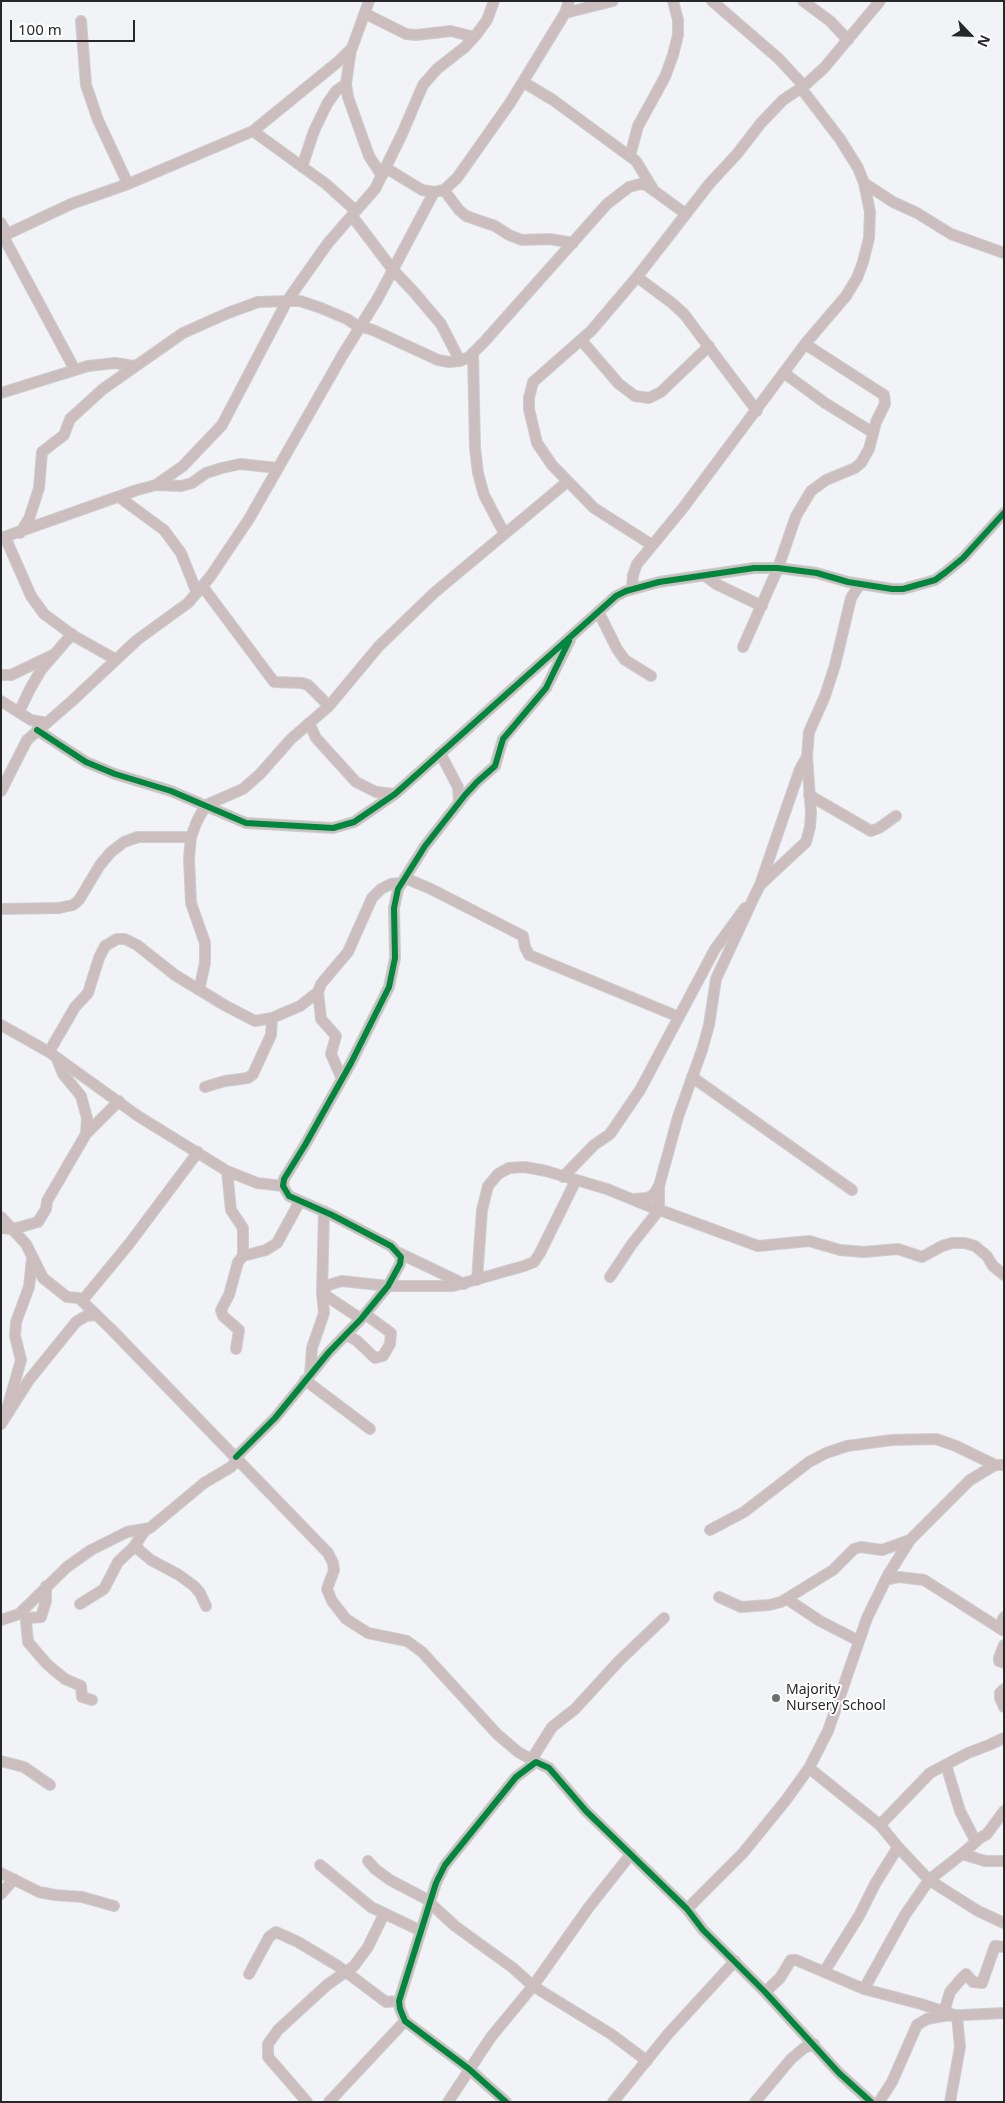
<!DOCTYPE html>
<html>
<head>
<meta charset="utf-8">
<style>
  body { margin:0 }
  #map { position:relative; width:1005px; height:2103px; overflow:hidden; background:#f1f3f6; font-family:"Noto Sans",sans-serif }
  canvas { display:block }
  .frame { position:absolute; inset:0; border:2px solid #262728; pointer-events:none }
  .north { position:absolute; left:945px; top:10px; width:50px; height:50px; -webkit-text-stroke:4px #fff; paint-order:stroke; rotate:114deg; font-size:14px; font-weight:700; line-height:20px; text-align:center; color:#262728 }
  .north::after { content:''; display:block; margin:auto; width:18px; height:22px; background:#262728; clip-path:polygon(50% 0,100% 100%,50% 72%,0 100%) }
  .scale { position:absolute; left:10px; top:20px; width:125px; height:22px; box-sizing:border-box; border:2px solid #262728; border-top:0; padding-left:6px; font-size:15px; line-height:18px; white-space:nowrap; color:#262728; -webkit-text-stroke:4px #fff; paint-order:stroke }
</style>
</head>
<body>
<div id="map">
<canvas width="1005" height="2103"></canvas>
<div class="frame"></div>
<div class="north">N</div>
<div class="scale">100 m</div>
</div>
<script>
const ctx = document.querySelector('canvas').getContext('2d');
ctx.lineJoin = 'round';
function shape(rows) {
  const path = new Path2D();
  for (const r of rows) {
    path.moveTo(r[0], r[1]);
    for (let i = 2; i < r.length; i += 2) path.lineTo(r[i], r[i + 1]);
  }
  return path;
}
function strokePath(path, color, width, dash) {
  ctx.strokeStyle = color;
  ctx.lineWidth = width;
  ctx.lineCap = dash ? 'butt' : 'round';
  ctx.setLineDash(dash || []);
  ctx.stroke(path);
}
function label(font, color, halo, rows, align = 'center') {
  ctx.font = font + ' "Noto Sans",sans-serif';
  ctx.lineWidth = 4;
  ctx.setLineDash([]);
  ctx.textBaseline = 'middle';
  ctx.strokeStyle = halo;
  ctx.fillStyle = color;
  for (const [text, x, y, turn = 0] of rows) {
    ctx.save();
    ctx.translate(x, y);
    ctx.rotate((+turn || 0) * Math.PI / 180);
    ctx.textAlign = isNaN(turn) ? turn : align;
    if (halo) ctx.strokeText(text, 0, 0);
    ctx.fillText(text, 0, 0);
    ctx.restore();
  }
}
const street = shape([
  [712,1,778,58,804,86],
  [803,1,830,21,848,40],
  [565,13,613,1],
  [366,14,406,34,416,35,451,31,474,37],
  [81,21,86,85,98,120,128,184],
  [351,49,346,84,348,97,369,156,382,176],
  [523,82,553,100,636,161,653,189],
  [253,131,326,184,356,211],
  [630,156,638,126,665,77,673,55,678,35,678,20,673,1],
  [302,167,314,131,327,104,336,91,346,84],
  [386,168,422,190,434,192,444,190,457,178,510,103,565,13,569,1],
  [864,183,893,202,917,213,951,234,1004,253],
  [444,190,459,210,466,216,495,226,509,235,522,240,550,239,573,243],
  [352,216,393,270,413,291,441,324,460,361],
  [1,223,7,234],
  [3,236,75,370],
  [1,237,71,204,128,184,253,131,339,61,352,48,369,1],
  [637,277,672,303,684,314,757,411],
  [360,326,373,330,438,360,449,362,460,361,469,357,484,342,607,204,629,187,640,184,646,185,686,214],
  [581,340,619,384,635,396,649,398,661,392,709,346],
  [473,353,475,448,478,473,484,495,504,533],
  [784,373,825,403,872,432],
  [1,393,88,366,115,363,134,366],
  [156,485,183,466,222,425,287,301,328,243,375,189,402,134,423,85,437,69,465,47,476,35,487,20,494,1],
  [119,497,164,530,181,553,197,593],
  [20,533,29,519,39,488,42,452,64,435,70,419,103,389,183,333,228,313,258,302,287,301,300,301,321,308,347,319,359,327],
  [5,537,31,596,44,614,74,636,115,659],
  [1,538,137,490,156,485,181,486,192,483,206,473,222,468,240,464,278,468],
  [652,545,594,508,552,465,537,443,529,409,529,398,533,382,591,331,637,277,710,183,737,154,761,123,783,100,804,86,824,68,880,1],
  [704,575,716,584,762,606],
  [203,587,274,682,302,683,308,685,329,706],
  [632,588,633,575,637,564,683,508,805,344,846,296,857,278,863,262,869,238,870,212,864,183,858,168,840,139,801,88],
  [599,613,617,649,625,660,651,676],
  [743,647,778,568,796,516,811,491,826,480,855,468,861,463,869,449,876,422,885,404,884,395,805,344],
  [1,675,11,675,53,655],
  [1,701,31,720,47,723],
  [19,712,30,689,41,670,72,634],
  [309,723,316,738,356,782,376,792,395,794],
  [37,730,86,762,115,774,171,791,246,823,333,828,354,822,395,794,616,596,626,591,659,582,754,568,778,568,817,573,848,582,892,589,903,589,935,580,946,572,963,558,1004,513],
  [440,753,458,787,459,803],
  [1,791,27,740,72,701,137,640,188,603,210,577,249,519,342,356,378,298,434,192],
  [809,795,871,831,879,828,896,816],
  [405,878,431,889,523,936,525,947,529,955,679,1017],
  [761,882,800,769,807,757],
  [1,909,59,908,73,905,79,900,100,865,111,852,124,842,138,837,191,837],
  [199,990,205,963,205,943,191,903,189,858,191,837,197,821,206,805,243,789,260,774,291,739,329,706,379,646,434,593,567,482],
  [1,1025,49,1052,138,1116,227,1171,257,1183,283,1186],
  [49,1052,75,1007,88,993,99,958,105,946,117,939,125,939,137,945,175,975,226,1006,255,1021,272,1018,300,1006,318,992],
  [57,1059,63,1074,81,1096,87,1118,86,1134],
  [692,1077,852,1190],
  [342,1079,331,1054,336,1036,321,1019,318,992,321,984,348,952,372,898,381,889,391,884,402,883],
  [205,1087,225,1081,248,1078,253,1074,271,1035,272,1018],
  [227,1171,231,1210,243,1228,243,1256],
  [563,1177,594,1145,610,1134,640,1090,715,949,745,908],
  [634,1199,648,1198,654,1194,659,1186,678,1117,702,1050,709,1025,716,979,754,897,760,885,806,842,810,827,811,813,807,756,809,732,825,696,835,665,851,598,860,584],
  [324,1211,322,1293,361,1319],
  [1,1217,26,1244,43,1278,67,1297,79,1298,112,1330,328,1553,333,1563,334,1570,327,1589,332,1601,346,1619,368,1633,407,1641,422,1652,497,1734,518,1752,536,1762],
  [1,1228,13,1229,38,1222,46,1209,47,1201,86,1134,119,1101],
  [399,1253,464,1284],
  [610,1277,632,1244,659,1210,659,1186],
  [477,1280,482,1210,488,1186,498,1174,509,1168,525,1167,546,1171,607,1189,646,1205,758,1246,809,1241,840,1250,864,1252,898,1249,922,1257,942,1246,952,1243,965,1243,975,1246,987,1256,993,1266,1004,1275],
  [82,1301,129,1244,198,1152],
  [346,1335,356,1340,375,1358,383,1356,390,1344,391,1333,365,1314],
  [236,1349,239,1330,223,1316,221,1310,229,1295,238,1262,243,1256,266,1250,277,1243,300,1201],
  [310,1375,312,1348,324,1313,322,1293,328,1285,342,1281,388,1286,453,1286,524,1266,534,1262,540,1253,576,1180],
  [305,1380,370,1429],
  [5,1416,21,1360,15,1336,16,1322,29,1287,32,1259],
  [1,1424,29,1380,76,1322,86,1316,96,1315],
  [236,1457,275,1418,329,1352,361,1319,388,1286,400,1264,401,1257,391,1246,332,1215,289,1196,283,1186,284,1179,305,1145,351,1063,389,987,395,958,394,908,398,889,425,846,465,795,477,782,495,766,503,739,546,688,570,640],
  [710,1530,744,1512,809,1462,826,1453,847,1446,892,1440,936,1439,956,1446,995,1465],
  [136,1544,139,1550,151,1560,179,1575,194,1586,200,1593,206,1606],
  [886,1580,899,1577,924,1580,1004,1631],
  [46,1586,46,1601,41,1617,29,1618,26,1621,28,1642,46,1663,55,1671,65,1679,81,1686,82,1697,92,1700],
  [719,1597,741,1607,769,1605,781,1602,833,1570,854,1549,861,1547,882,1550,910,1540],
  [787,1599,820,1621,859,1641],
  [80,1604,104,1589,118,1562,133,1548,146,1529],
  [1,1620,19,1614,67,1567,91,1550,127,1532,150,1528,204,1483,231,1467,238,1459],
  [999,1628,1004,1617],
  [1004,1645,999,1658,999,1661,1004,1663],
  [1004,1689,1000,1693,1000,1698,1004,1707],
  [532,1759,552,1727,575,1709,619,1661,664,1618],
  [1,1761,24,1767,50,1785],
  [946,1765,960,1811,976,1842],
  [809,1768,880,1825,898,1847,929,1880,978,1911,1004,1923],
  [880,1825,930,1773,968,1753,989,1745,1004,1738],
  [962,1854,985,1861,1004,1861],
  [368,1861,375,1869,390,1880,430,1901],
  [320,1865,371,1907,421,1931],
  [1,1873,39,1892,55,1895,82,1897,114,1906],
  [1,1894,14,1879],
  [430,1903,455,1926,513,1968,533,1986,611,2034,647,2061],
  [687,1909,743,1853,786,1800,809,1768,828,1731,867,1618,888,1575,910,1540,970,1480,995,1465,1004,1465],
  [824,1972,859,1916,875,1884,898,1847],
  [249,1974,269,1937,276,1932,298,1942,338,1966,386,2002,399,2001],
  [864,1989,905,1915,929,1880,962,1854,980,1838,987,1834,1004,1811],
  [765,1992,780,1978,791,1960,796,1960,864,1989,921,2004,957,2016,960,2047,950,2102],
  [944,2012,950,1992,962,1978,966,1974,973,1982,982,1983,995,1946,1004,1947],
  [307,2102,268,2057,268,2044,278,2030,327,1985,354,1966,368,1947,384,1914],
  [329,2102,405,2021],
  [448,2102,491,2037,533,1986,589,1907,631,1854],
  [506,2102,469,2069,405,2021,400,2009,399,2001,436,1883,445,1865,516,1777,536,1762,549,1768,586,1811,687,1909,703,1930,765,1992,839,2073,871,2102],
  [613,2102,668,2034,735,1961],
  [755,2102,791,2059,804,2048,814,2044],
  [879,2102,892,2082,917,2025,927,2019,943,2016,1004,2013]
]);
const cycleway = shape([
  [37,730,86,762,115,774,171,791,246,823,333,828,354,822,395,794,616,596,626,591,659,582,754,568,778,568,817,573,848,582,892,589,903,589,935,580,946,572,963,558,1004,513],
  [236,1457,275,1418,329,1352,361,1319,388,1286,400,1264,401,1257,391,1246,332,1215,289,1196,283,1186,284,1179,305,1145,351,1063,389,987,395,958,394,908,398,889,425,846,465,795,477,782,495,766,503,739,546,688,569,641],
  [506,2102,469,2069,405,2021,400,2009,399,2001,436,1883,445,1865,516,1777,536,1762,549,1768,586,1811,687,1909,703,1930,765,1992,839,2073,871,2102]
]);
const markers = [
  [776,1698,5,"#6d6e70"]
];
const poiNames = [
  ["Majority",786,1690],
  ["Nursery School",786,1706]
];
strokePath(street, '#cdced0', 12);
strokePath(street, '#ccbdbe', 10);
strokePath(cycleway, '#00873e', 6);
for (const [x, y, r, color] of markers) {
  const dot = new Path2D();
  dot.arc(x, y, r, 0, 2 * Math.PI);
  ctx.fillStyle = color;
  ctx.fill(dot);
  strokePath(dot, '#fff', 2);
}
label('14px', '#262728', '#fff', poiNames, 'left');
</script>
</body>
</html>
